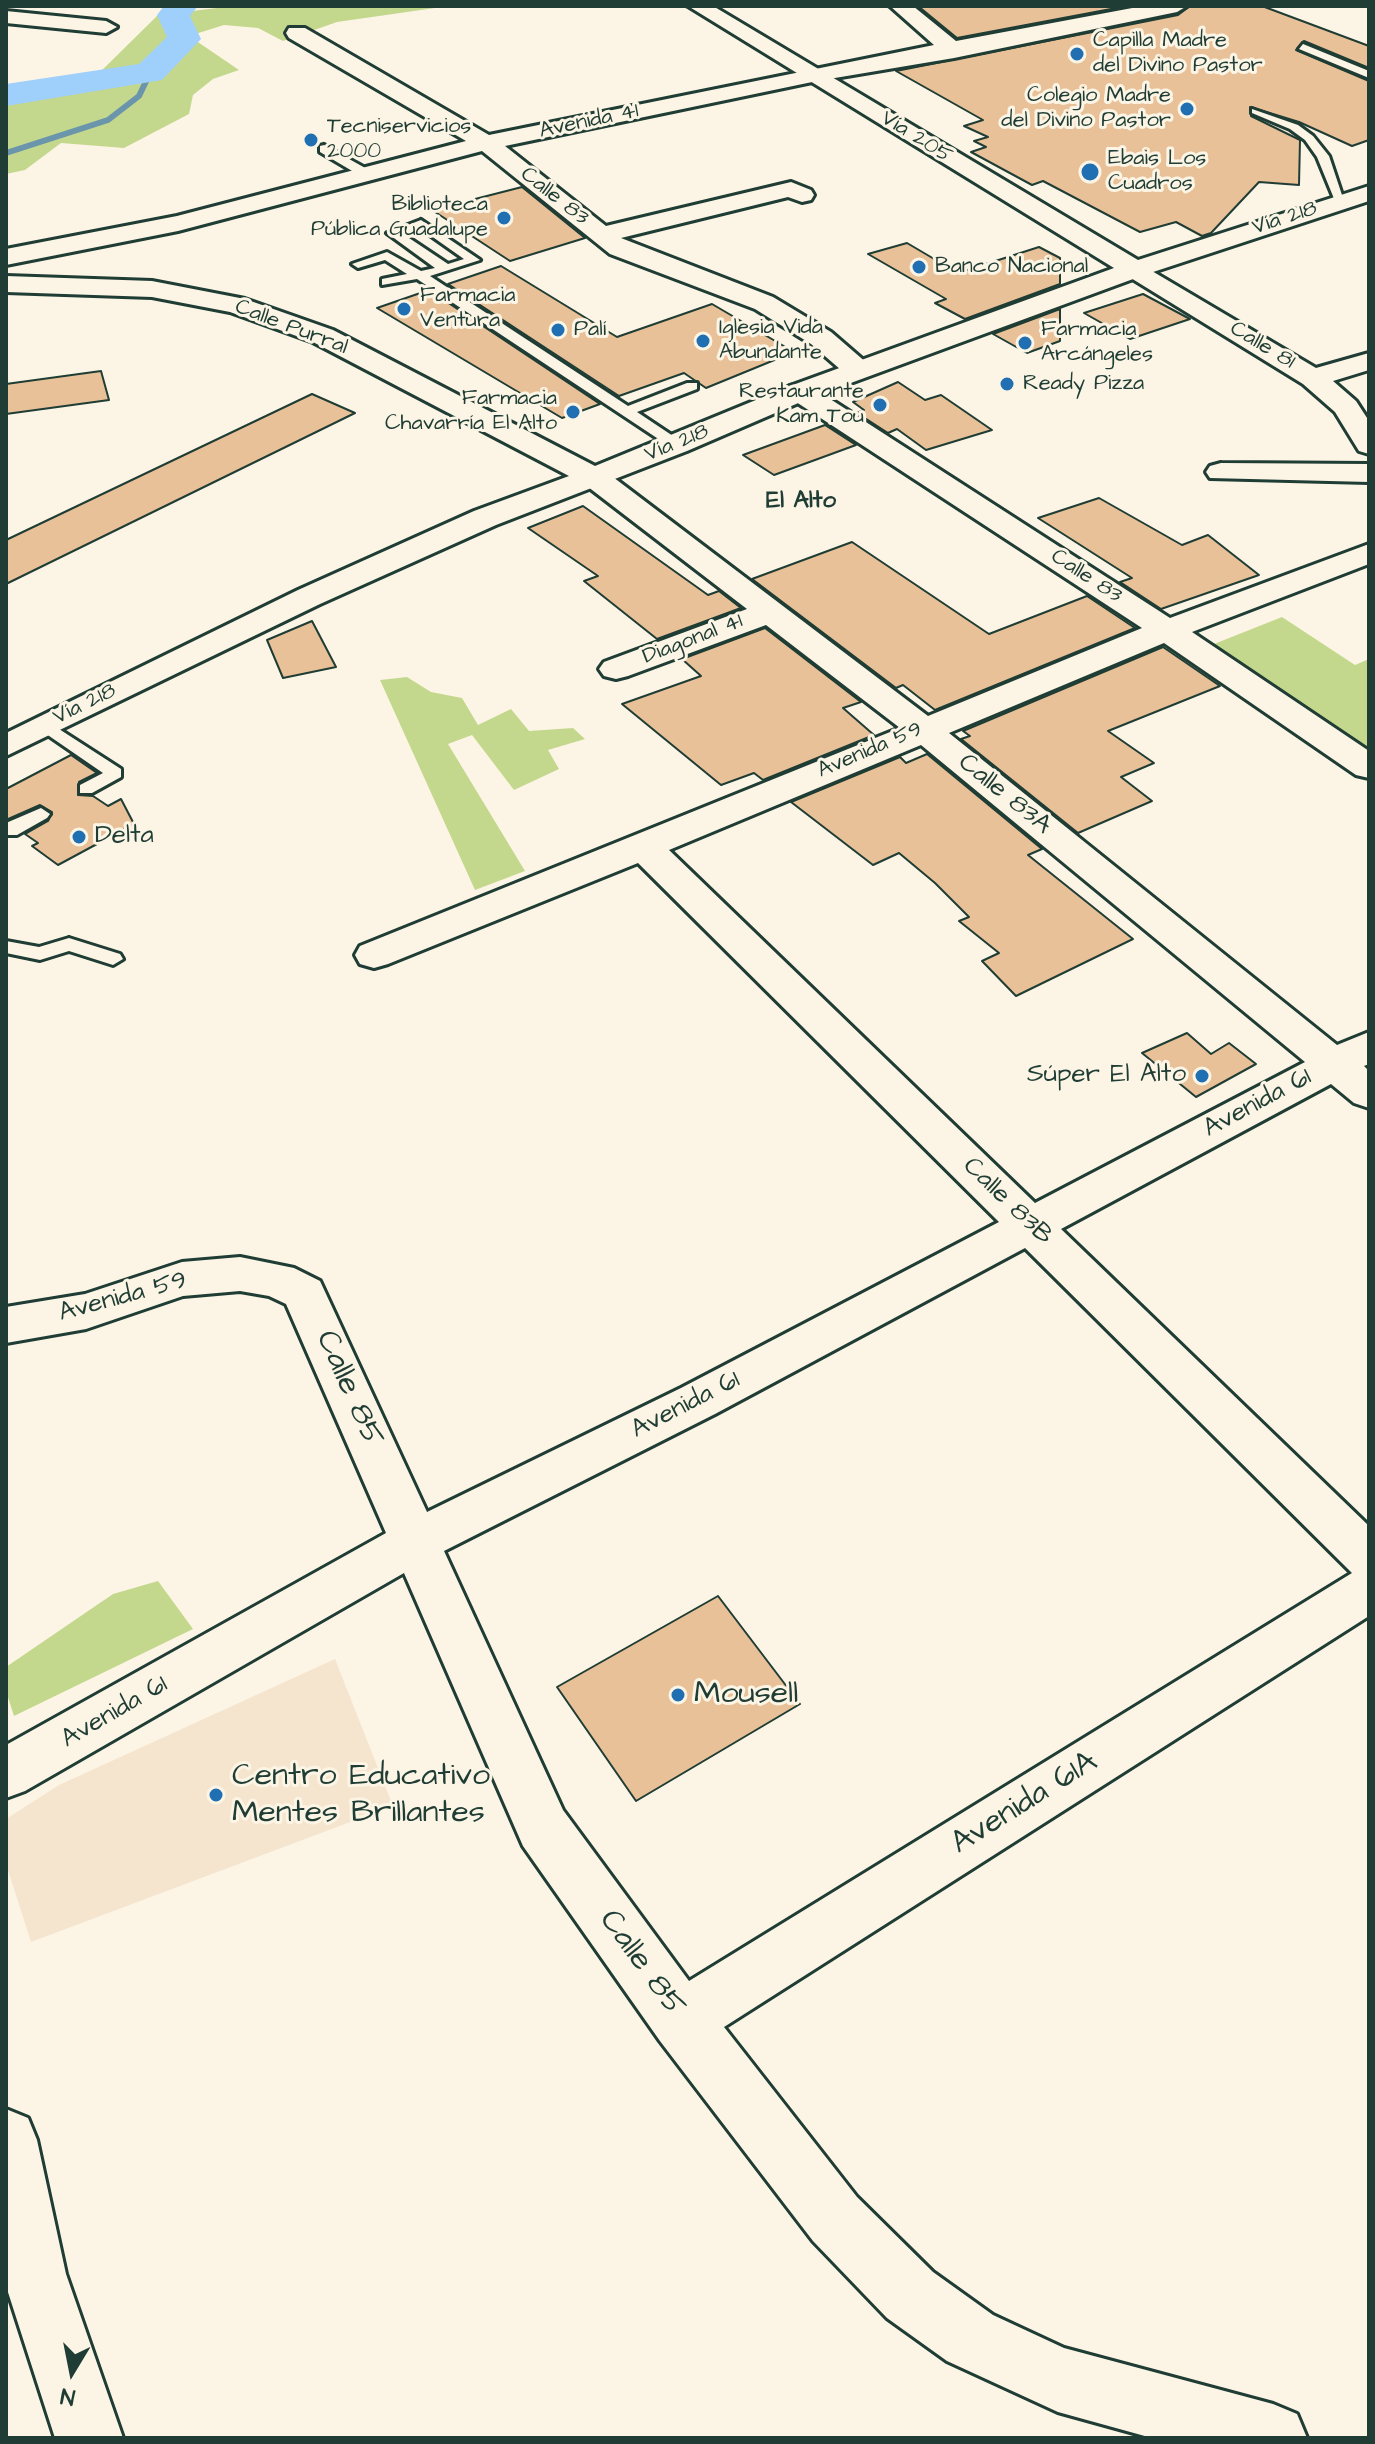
<!DOCTYPE html>
<html>
<head>
<meta charset="utf-8">
<style>
  body { margin:0 }
  #map { position:relative; width:1375px; height:2444px; overflow:hidden; background:#fcf5e5; font-family:"Architects Daughter",sans-serif }
  canvas { display:block }
  .frame { position:absolute; inset:0; border:8px solid #1f3d34; pointer-events:none }
  .north { position:absolute; left:32px; top:2332px; width:80px; height:80px; -webkit-text-stroke:6px #fcf5e5; paint-order:stroke; rotate:190deg; font-size:22px; font-weight:700; line-height:32px; text-align:center; color:#1f3d34 }
  .north::after { content:''; display:block; margin:auto; width:28px; height:36px; background:#1f3d34; clip-path:polygon(50% 0,100% 100%,50% 72%,0 100%) }
</style>
</head>
<body>
<div id="map">
<canvas width="1375" height="2444"></canvas>
<div class="frame"></div>
<div class="north">N</div>
</div>
<script>
const ctx = document.querySelector('canvas').getContext('2d');
ctx.lineJoin = 'round';
function paint(path, color) {
  ctx.fillStyle = color;
  ctx.fill(path, 'evenodd');
}
function shape(rows) {
  const path = new Path2D();
  for (const r of rows) {
    path.moveTo(r[0], r[1]);
    for (let i = 2; i < r.length; i += 2) path.lineTo(r[i], r[i + 1]);
  }
  return path;
}
function strokePath(path, color, width, dash) {
  ctx.strokeStyle = color;
  ctx.lineWidth = width;
  ctx.lineCap = dash ? 'butt' : 'round';
  ctx.setLineDash(dash || []);
  ctx.stroke(path);
}
function label(font, color, halo, rows, align = 'center') {
  ctx.font = font + ' "Architects Daughter",sans-serif';
  ctx.lineWidth = 6;
  ctx.setLineDash([]);
  ctx.textBaseline = 'middle';
  ctx.strokeStyle = halo;
  ctx.fillStyle = color;
  for (const [text, x, y, turn = 0] of rows) {
    ctx.save();
    ctx.translate(x, y);
    ctx.rotate((+turn || 0) * Math.PI / 180);
    ctx.textAlign = isNaN(turn) ? turn : align;
    if (halo) ctx.strokeText(text, 0, 0);
    ctx.fillText(text, 0, 0);
    ctx.restore();
  }
}
const built = shape([
  [335,1659,393,1806,31,1942,6,1864,6,1819,59,1785]
]);
const green = shape([
  [234,6,449,6,337,22,283,41,258,28,224,25,189,36,239,70,213,79,193,95,189,114,124,148,61,143,25,170,6,174,6,87,91,81,158,15],
  [1282,617,1355,665,1369,659,1369,750,1214,644],
  [407,677,431,692,462,698,478,725,511,709,529,731,573,728,585,739,548,750,559,769,514,790,472,735,448,744,525,871,475,890,380,680],
  [158,1581,193,1629,14,1716,6,1691,6,1667,113,1594]
]);
const stream = shape([
  [6,153,108,120,139,96,150,73]
]);
const river = shape([
  [164,6,198,6,190,16,201,39,162,80,6,106,6,84,139,64,167,37,157,15,164,6]
]);
const building = shape([
  [918,6,1127,6,957,38,918,6],
  [1190,6,1262,6,1369,46,1369,68,1304,41,1296,50,1369,81,1369,140,1352,146,1299,122,1250,107,1251,116,1300,140,1299,185,1259,182,1211,233,1202,236,1176,222,1140,232,1043,181,1032,185,971,152,986,147,974,141,988,137,964,126,983,120,896,71,1178,15,1190,6],
  [522,187,585,238,510,261,432,210,522,187],
  [907,243,958,273,1039,247,1060,258,1060,284,965,319,935,303,946,299,868,254,907,243],
  [501,266,617,337,712,304,794,352,706,388,684,373,619,396,448,284,501,266],
  [429,290,600,404,562,418,377,308,429,290],
  [1143,294,1190,319,1130,339,1084,313,1143,294],
  [1060,309,1060,341,1027,353,993,334,1060,309],
  [101,371,109,400,6,414,6,384,101,371],
  [898,382,925,400,941,395,992,430,926,450,897,429,888,433,857,413,864,410,853,402,898,382],
  [312,394,355,413,6,584,6,540,312,394],
  [825,425,856,445,774,475,743,455,825,425],
  [1099,498,1182,545,1208,535,1259,575,1161,609,1120,582,1132,578,1038,518,1099,498],
  [583,506,708,595,719,591,741,608,657,639,584,581,598,576,528,528,583,506],
  [852,542,989,634,1087,596,1135,628,935,710,903,685,896,688,752,579,852,542],
  [312,621,336,667,283,678,267,640,312,621],
  [765,628,861,702,843,708,874,735,763,780,754,773,721,785,622,704,701,676,682,659,765,628],
  [1163,647,1220,686,1108,731,1154,763,1121,777,1152,801,1078,833,961,739,970,736,963,731,1163,647],
  [927,754,1042,849,1028,855,1133,939,1016,996,982,961,999,953,959,921,969,917,935,883,899,853,873,865,791,802,900,757,906,763,927,754],
  [71,755,97,773,79,782,78,795,93,796,108,806,121,799,134,824,58,865,32,846,38,843,25,834,48,821,52,812,40,805,6,820,6,789,71,755],
  [1187,1033,1211,1054,1229,1043,1256,1064,1196,1097,1142,1053,1187,1033],
  [718,1596,800,1704,636,1801,557,1687,718,1596]
]);
const lane = shape([
  [1303,44,1369,71,1369,78,1299,49,1303,44],
  [1252,109,1298,125,1313,136,1329,156,1345,204,1335,201,1317,157,1305,140,1290,129,1252,113,1252,109],
  [324,145,367,169,369,172,359,175,320,152,320,146,324,145],
  [421,220,480,260,430,276,628,406,687,383,697,383,697,389,637,412,682,442,682,448,672,448,417,279,382,285,382,279,407,274,385,260,358,268,352,264,387,252,421,271,435,268,387,233,421,220],
  [420,228,464,259,448,264,403,234,420,228],
  [45,720,121,769,121,777,92,793,80,793,80,785,103,773,39,729,39,721,45,720],
  [41,808,50,814,47,818,17,835,6,835,6,823,41,808],
  [69,938,120,954,123,959,113,965,69,951,40,960,6,953,6,941,39,947,69,938]
]);
const street = shape([
  [890,6,913,6,956,41,1143,6,1187,6,1177,12,954,58,817,81,505,146,606,226,791,182,811,190,814,195,811,200,802,202,788,197,621,238,773,297,831,332,868,364,872,370,868,376,848,376,811,344,755,309,610,254,482,151,178,231,6,265,6,249,177,216,466,141,289,38,286,33,289,28,305,28,489,135,934,45,890,6],
  [6,11,106,21,117,27,106,33,6,23,6,11],
  [1135,261,1316,368,1369,353,1369,370,1333,381,1356,401,1369,421,1369,454,1359,451,1335,412,1303,384,1126,275,1122,269,1126,263,1135,261],
  [800,384,810,386,1170,618,1369,544,1369,564,1192,632,1369,751,1369,778,1356,775,1164,643,949,733,1337,1045,1369,1032,1369,1064,1364,1066,1369,1071,1369,1108,1354,1103,1331,1084,1061,1229,1369,1526,1369,1616,724,2027,857,2197,933,2272,993,2315,1064,2348,1273,2404,1297,2414,1307,2438,1152,2438,1058,2412,947,2361,887,2318,813,2241,660,2041,523,1846,404,1573,25,1791,6,1798,6,1745,386,1533,286,1304,269,1296,240,1291,183,1296,86,1329,6,1343,6,1307,85,1294,182,1262,240,1257,294,1268,320,1281,427,1512,681,1388,999,1222,638,863,388,964,374,968,360,964,355,955,360,946,900,728,766,625,628,676,616,679,604,676,599,669,604,662,747,609,583,483,579,477,583,471,605,471,928,716,1142,628,790,398,786,392,790,386,800,384],
  [921,745,1305,1062,1035,1203,669,850,921,745],
  [1025,1248,1352,1573,689,1981,563,1810,444,1551,715,1414,1025,1248],
  [1221,463,1369,464,1369,482,1210,478,1206,472,1210,466,1221,463],
  [6,2109,28,2118,37,2140,66,2274,123,2438,55,2438,6,2286,6,2109]
]);
const secondary = shape([
  [688,6,713,6,1138,260,1369,186,1369,201,1144,275,810,398,687,451,496,525,320,604,6,756,6,733,298,590,474,511,569,476,313,342,230,312,152,297,6,292,6,276,152,281,245,299,333,330,595,466,790,386,1114,268,688,6]
]);
const markers = [
  [1077,54,8,"#1f6fb2"],
  [1187,109,8,"#1f6fb2"],
  [311,140,8,"#1f6fb2"],
  [1090,172,10,"#1f6fb2"],
  [504,218,8,"#1f6fb2"],
  [919,267,8,"#1f6fb2"],
  [404,309,8,"#1f6fb2"],
  [558,330,8,"#1f6fb2"],
  [703,341,8,"#1f6fb2"],
  [1025,343,8,"#1f6fb2"],
  [1007,384,8,"#1f6fb2"],
  [880,405,8,"#1f6fb2"],
  [573,412,8,"#1f6fb2"],
  [79,837,8,"#1f6fb2"],
  [1202,1076,8,"#1f6fb2"],
  [678,1695,8,"#1f6fb2"],
  [216,1795,8,"#1f6fb2"]
];
const farPoinames = [
  ["Capilla Madre",1093,41],
  ["del Divino Pastor",1093,66],
  ["Colegio Madre",1171,96,"right"],
  ["del Divino Pastor",1171,121,"right"],
  ["Tecniservicios",327,127],
  ["2000",327,152],
  ["Ebais Los",1108,159],
  ["Cuadros",1108,184],
  ["Biblioteca",488,205,"right"],
  ["Pública Guadalupe",488,230,"right"],
  ["Banco Nacional",935,267],
  ["Farmacia",420,296],
  ["Ventura",420,321],
  ["Iglesia Vida",719,328],
  ["Abundante",719,353],
  ["Palí",574,330],
  ["Farmacia",1041,330],
  ["Arcángeles",1041,355],
  ["Ready Pizza",1023,384],
  ["Restaurante",864,392,"right"],
  ["Kam Tou",864,417,"right"],
  ["Farmacia",557,399,"right"],
  ["Chavarría El Alto",557,424,"right"]
];
const farStreetnames = [
  ["Avenida 41",589,122,-12],
  ["Vía 205",916,138,32],
  ["Calle 83",554,197,38],
  ["Vía 218",1285,219,-18],
  ["Calle Purral",291,328,21],
  ["Calle 81",1262,346,31],
  ["Vía 218",677,444,-22],
  ["Calle 83",1086,577,33],
  ["Diagonal 41",693,640,-21],
  ["Vía 218",85,705,-26],
  ["Avenida 59",870,751,-23]
];
const farNeighbourhoodnames = [
  ["El Alto",801,502]
];
const streetNames = [
  ["Calle 83A",1004,795,39],
  ["Avenida 61",1258,1104,-28],
  ["Calle 83B",1007,1202,44],
  ["Avenida 59",123,1298,-15],
  ["Avenida 61",686,1406,-27],
  ["Avenida 61",115,1713,-30]
];
const poiNames = [
  ["Delta",95,837],
  ["Súper El Alto",1186,1076,"right"]
];
const nearStreetnames = [
  ["Calle 85",348,1389,66],
  ["Avenida 61A",1025,1804,-32],
  ["Calle 85",641,1964,54]
];
const nearPoinames = [
  ["Mousell",694,1695],
  ["Centro Educativo",232,1777],
  ["Mentes Brillantes",232,1814]
];
paint(built, '#f6e5ce');
paint(green, '#c4d88d');
strokePath(stream, '#6b95ab', 6);
paint(river, '#9ed0fb');
paint(building, '#e8c198');
strokePath(building, '#1f3d34', 2);
strokePath(lane, '#1f3d34', 6);
strokePath(street, '#1f3d34', 6);
strokePath(secondary, '#1f3d34', 6);
paint(lane, '#fcf5e5');
paint(street, '#fcf5e5');
paint(secondary, '#fcf5e5');
for (const [x, y, r, color] of markers) {
  const dot = new Path2D();
  dot.arc(x, y, r, 0, 2 * Math.PI);
  ctx.fillStyle = color;
  ctx.fill(dot);
  strokePath(dot, '#fcf5e5', 3);
}
label('22px', '#1f3d34', '#fcf5e5', farPoinames, 'left');
label('22px', '#1f3d34', '#fcf5e5', farStreetnames);
label('bold 24px', '#1f3d34', '#fcf5e5', farNeighbourhoodnames);
label('26px', '#1f3d34', '#fcf5e5', streetNames);
label('26px', '#1f3d34', '#fcf5e5', poiNames, 'left');
label('32px', '#1f3d34', '#fcf5e5', nearStreetnames);
label('32px', '#1f3d34', '#fcf5e5', nearPoinames, 'left');
</script>
</body>
</html>
